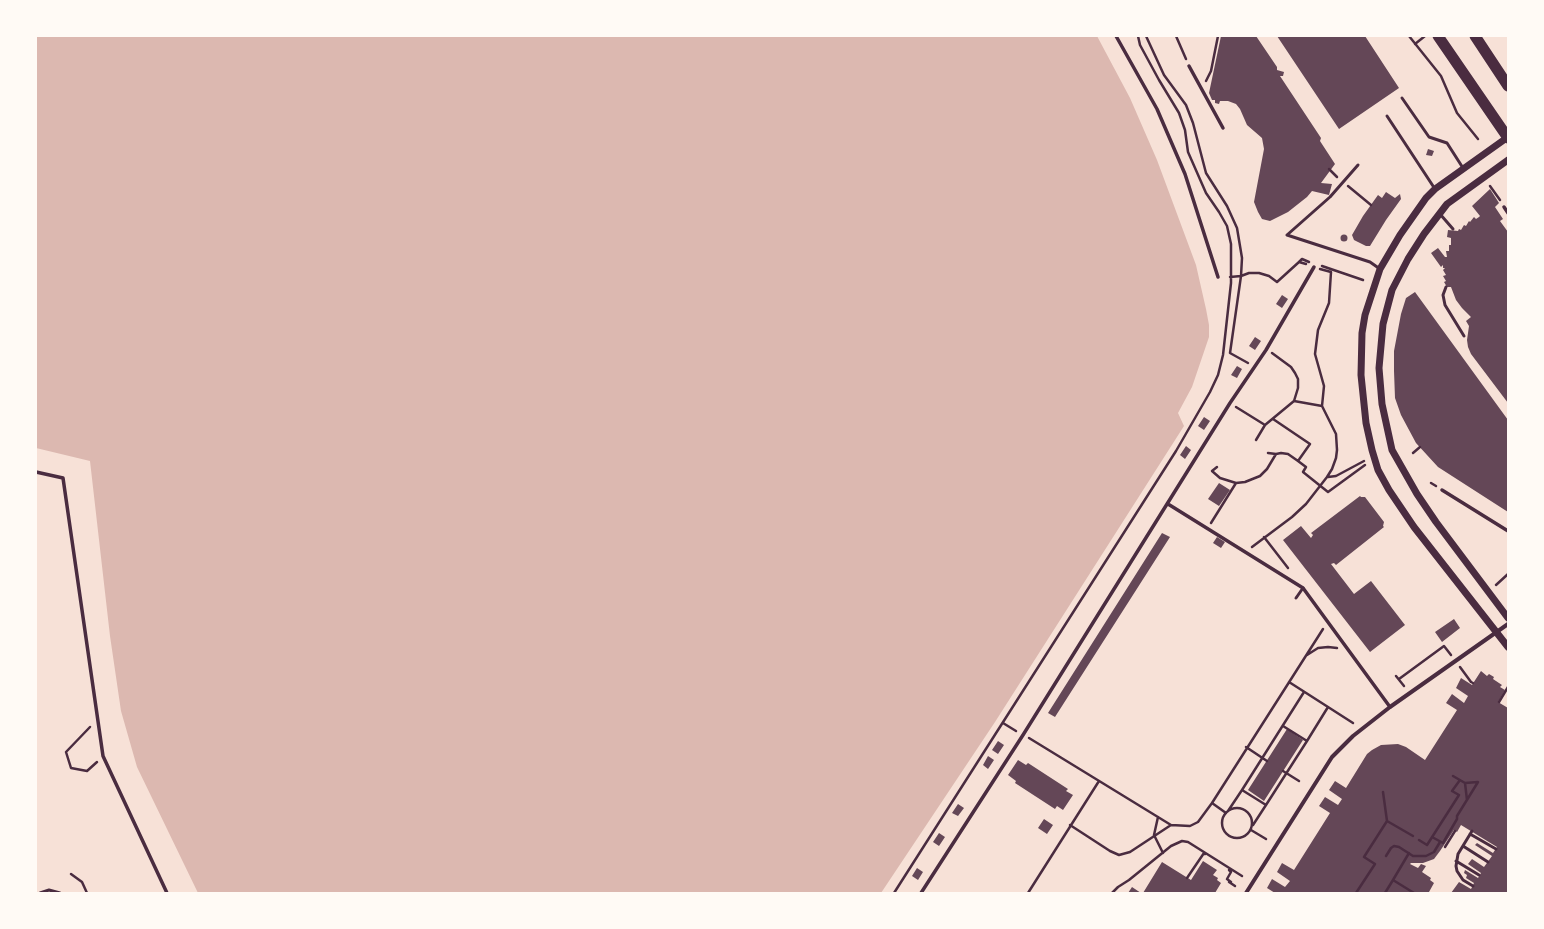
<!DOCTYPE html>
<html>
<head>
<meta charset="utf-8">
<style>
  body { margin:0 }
  #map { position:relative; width:1544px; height:929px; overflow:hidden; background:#f7e1d7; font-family:"Asap Condensed",sans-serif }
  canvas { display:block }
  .frame { position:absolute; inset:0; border:37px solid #fffaf5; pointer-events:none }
</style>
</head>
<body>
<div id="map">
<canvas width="1544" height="929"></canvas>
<div class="frame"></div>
</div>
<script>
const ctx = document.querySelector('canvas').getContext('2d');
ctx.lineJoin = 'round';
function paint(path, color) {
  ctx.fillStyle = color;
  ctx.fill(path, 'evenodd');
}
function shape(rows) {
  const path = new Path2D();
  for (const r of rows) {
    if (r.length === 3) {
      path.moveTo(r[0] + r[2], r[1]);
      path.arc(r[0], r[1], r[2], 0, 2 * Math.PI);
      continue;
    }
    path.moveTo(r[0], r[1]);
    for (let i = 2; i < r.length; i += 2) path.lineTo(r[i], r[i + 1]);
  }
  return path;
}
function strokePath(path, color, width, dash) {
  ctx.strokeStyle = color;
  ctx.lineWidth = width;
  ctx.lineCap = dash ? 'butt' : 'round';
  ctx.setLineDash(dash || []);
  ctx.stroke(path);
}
const water = shape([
  [36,36,1097,36,1130,98,1157,160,1196,265,1206,309,1209,325,1209,337,1192,387,1178,413,1184,426,995,722,881,893,198,893,137,767,121,711,110,636,90,461,36,448]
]);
const building = shape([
  [1221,36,1256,36,1277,67,1277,70,1284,72,1283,76,1280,76,1321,138,1320,141,1335,164,1321,183,1332,184,1329,195,1312,191,1307,197,1288,212,1270,221,1262,219,1258,212,1254,202,1264,149,1262,138,1247,125,1240,109,1236,104,1228,101,1220,101,1219,104,1215,103,1215,100,1212,100,1209,93],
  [1277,36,1365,36,1399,88,1339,129],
  [1428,149,1434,151,1432,156,1426,155],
  [1490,189,1499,203,1495,207,1503,219,1500,221,1508,232,1508,403,1471,354,1468,347,1467,340,1469,326,1466,321,1471,317,1462,308,1456,300,1451,287,1447,287,1444,282,1446,281,1443,276,1446,275,1443,270,1445,268,1443,268,1443,265,1441,267,1431,253,1438,248,1445,257,1447,257,1446,251,1449,251,1449,245,1451,245,1451,238,1447,237,1448,230,1458,231,1459,229,1461,230,1464,225,1466,226,1469,221,1470,222,1474,217,1476,219,1479,217,1480,216,1472,206],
  [1386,192,1395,198,1400,194,1401,199,1386,220,1370,246,1366,246,1354,240,1352,235,1363,216,1378,195,1382,198],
  [1344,238,3.5],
  [1415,292,1508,420,1508,512,1438,467,1416,443,1401,415,1395,398,1394,371,1394,351,1401,314,1406,298],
  [1282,295,1288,299,1282,308,1276,304],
  [1255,337,1261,341,1255,350,1249,346],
  [1237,366,1242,369,1237,378,1231,375],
  [1204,417,1210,421,1204,430,1198,426],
  [1186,446,1191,450,1185,459,1180,455],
  [1219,483,1230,490,1219,506,1208,499],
  [1360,496,1361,497,1365,497,1384,522,1383,526,1384,527,1336,565,1334,563,1331,564,1354,594,1371,581,1405,625,1370,652,1283,540,1301,526,1311,538,1313,535,1311,533],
  [1162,533,1170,537,1055,717,1048,713],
  [1217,537,1225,542,1221,548,1213,543],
  [1454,619,1460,628,1442,642,1435,632],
  [1481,671,1487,676,1489,674,1494,677,1493,679,1502,685,1500,687,1505,690,1498,702,1508,708,1508,893,1451,893,1459,882,1471,889,1474,883,1466,878,1467,875,1464,873,1465,870,1478,878,1481,873,1468,864,1472,859,1484,867,1492,856,1475,845,1477,843,1493,853,1497,847,1461,825,1457,832,1454,830,1440,851,1434,859,1423,863,1411,863,1410,864,1418,868,1421,864,1426,866,1422,872,1431,878,1430,880,1434,883,1429,892,1431,893,1275,893,1267,888,1272,879,1285,887,1290,881,1277,872,1282,863,1294,870,1330,813,1319,806,1325,797,1338,805,1342,799,1329,790,1335,781,1346,788,1367,754,1372,750,1381,745,1398,744,1406,747,1425,760,1457,710,1446,703,1452,694,1464,703,1468,696,1456,688,1461,678,1472,685],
  [1287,729,1303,740,1264,801,1248,790],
  [998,741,1004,745,998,754,992,750],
  [988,756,994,760,988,769,983,765],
  [1018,760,1026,765,1028,763,1068,789,1066,791,1073,795,1063,810,1057,806,1055,809,1015,783,1016,781,1008,775],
  [958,804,964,808,958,816,952,813],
  [1044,819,1053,825,1047,834,1038,828],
  [939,833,945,837,939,846,933,842],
  [1203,861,1217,870,1213,875,1218,878,1217,880,1221,883,1215,893,1143,893,1162,862,1191,880],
  [917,868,923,872,918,880,912,876],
  [1132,887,1141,893,1128,893]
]);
const path = shape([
  [1146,36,1164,75,1186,105,1193,123,1206,173,1227,206,1237,228,1242,258,1241,276,1230,277],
  [1176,36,1186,59],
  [1409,36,1441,76,1457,113,1478,139],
  [1415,44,1425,36],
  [1206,81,1211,71,1218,36],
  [1329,169,1337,177],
  [1348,186,1371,205],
  [1490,186,1500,200],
  [1299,262,1302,259,1309,262],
  [1322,266,1363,280],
  [1272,353,1291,367,1295,373,1298,379,1298,388,1294,401],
  [1248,363,1230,353,1241,276,1249,273,1259,273,1269,276,1277,282,1299,262,1306,264],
  [1236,407,1265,425,1294,401,1322,406],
  [1273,419,1310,444,1298,461],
  [1256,440,1265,425],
  [1268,453,1276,454],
  [1413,453,1420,447],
  [1217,467,1212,471,1220,478,1236,483],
  [1328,477,1336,476,1364,461],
  [1431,483,1436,486],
  [1211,523,1236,483,1245,482,1260,476,1267,469,1276,454,1281,453,1288,454,1298,461,1306,467,1303,472,1328,492,1365,465],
  [1264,537,1288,568],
  [1252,547,1292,517,1306,504,1327,477,1332,469,1336,458,1337,450,1336,434,1322,406,1324,386,1315,354,1318,330,1329,303,1331,272,1320,269],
  [1496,585,1508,574],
  [1307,655,1318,648,1328,647,1337,648],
  [1460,667,1471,682,1473,683],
  [1396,676,1404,686],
  [1399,679,1444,646,1451,655],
  [1289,682,1353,723],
  [1499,702,1508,687],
  [1003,723,1016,731],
  [1283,726,1307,741,1266,805,1242,790,1304,692],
  [90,727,66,752,71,768,87,771,97,762],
  [1029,738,1171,825,1190,826,1198,822,1212,803,1323,629],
  [1307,741,1328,707],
  [1246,747,1267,761],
  [1283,771,1299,781],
  [1453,776,1465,783],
  [1383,792,1387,821],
  [1212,803,1226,813],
  [1237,823,15],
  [1228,811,1242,790],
  [1158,817,1154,835,1163,853],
  [1070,825,1110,851,1119,855,1130,852,1171,825],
  [1253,825,1266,805],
  [1251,830,1266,839],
  [1432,837,1443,843,1457,819,1457,816,1478,782,1465,783,1467,800],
  [1419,840,1427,845,1459,795,1452,791,1460,780],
  [1445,847,1455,831],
  [1386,856,1391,848,1394,846,1399,847,1413,856,1426,856,1434,852,1440,842],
  [1229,870,1231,872,1227,879,1231,882],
  [71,874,82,882,87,893],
  [1187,878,1204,853,1205,854],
  [1393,880,1409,853],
  [1229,882,1235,886],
  [894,893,1176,451,1210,392,1218,375,1223,355,1231,283,1231,244,1227,226,1219,212,1206,193,1188,152,1185,130,1179,113,1159,80,1140,45,1138,36],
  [1028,893,1099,781],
  [1112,893,1118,887,1129,880,1171,846,1182,841,1188,842,1242,876],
  [1356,893,1375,864,1364,857,1387,821,1413,836],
  [1385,893,1393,880,1414,893]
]);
const service = shape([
  [1402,98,1429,137,1447,143,1463,168],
  [1387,116,1435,189],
  [1440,214,1453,229],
  [1287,235,1330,197,1358,165],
  [1287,235,1370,262,1380,269],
  [1446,287,1443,295,1445,305,1464,336],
  [1296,598,1303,588],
  [1472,831,1458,854,1456,866,1457,871,1463,880,1473,886],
  [1470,834,1496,849],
  [1463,846,1488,862],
  [1456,861,1479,875],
  [40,893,49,890,60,893]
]);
const pedestrian = shape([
  [1116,36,1157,109,1185,174,1218,277],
  [1189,66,1223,128],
  [1504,207,1508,213],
  [36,472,63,478,103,756,167,893],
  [1442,490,1508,531],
  [1168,504,1303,588,1390,707],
  [921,893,1023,735,1230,403,1266,350,1314,267]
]);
const minor = shape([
  [1246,893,1332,757,1353,736,1390,707,1508,624]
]);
const tertiary = shape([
  [1508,137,1435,189,1426,198,1400,235,1380,269,1365,315,1362,333,1361,375,1366,423,1372,450,1378,470,1389,490,1414,527,1508,647],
  [1508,160,1447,204,1424,234,1408,259,1392,290,1383,324,1379,368,1382,404,1392,450,1417,494,1436,522,1508,618]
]);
const motorway = shape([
  [1438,36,1508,138],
  [1475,36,1508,86]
]);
paint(water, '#dcb8b0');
paint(building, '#644757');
strokePath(path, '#4a2c40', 2.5);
strokePath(service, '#4a2c40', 3);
strokePath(pedestrian, '#4a2c40', 3.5);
strokePath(minor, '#4a2c40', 4);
strokePath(tertiary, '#4a2c40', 7);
strokePath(motorway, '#4a2c40', 11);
</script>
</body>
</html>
